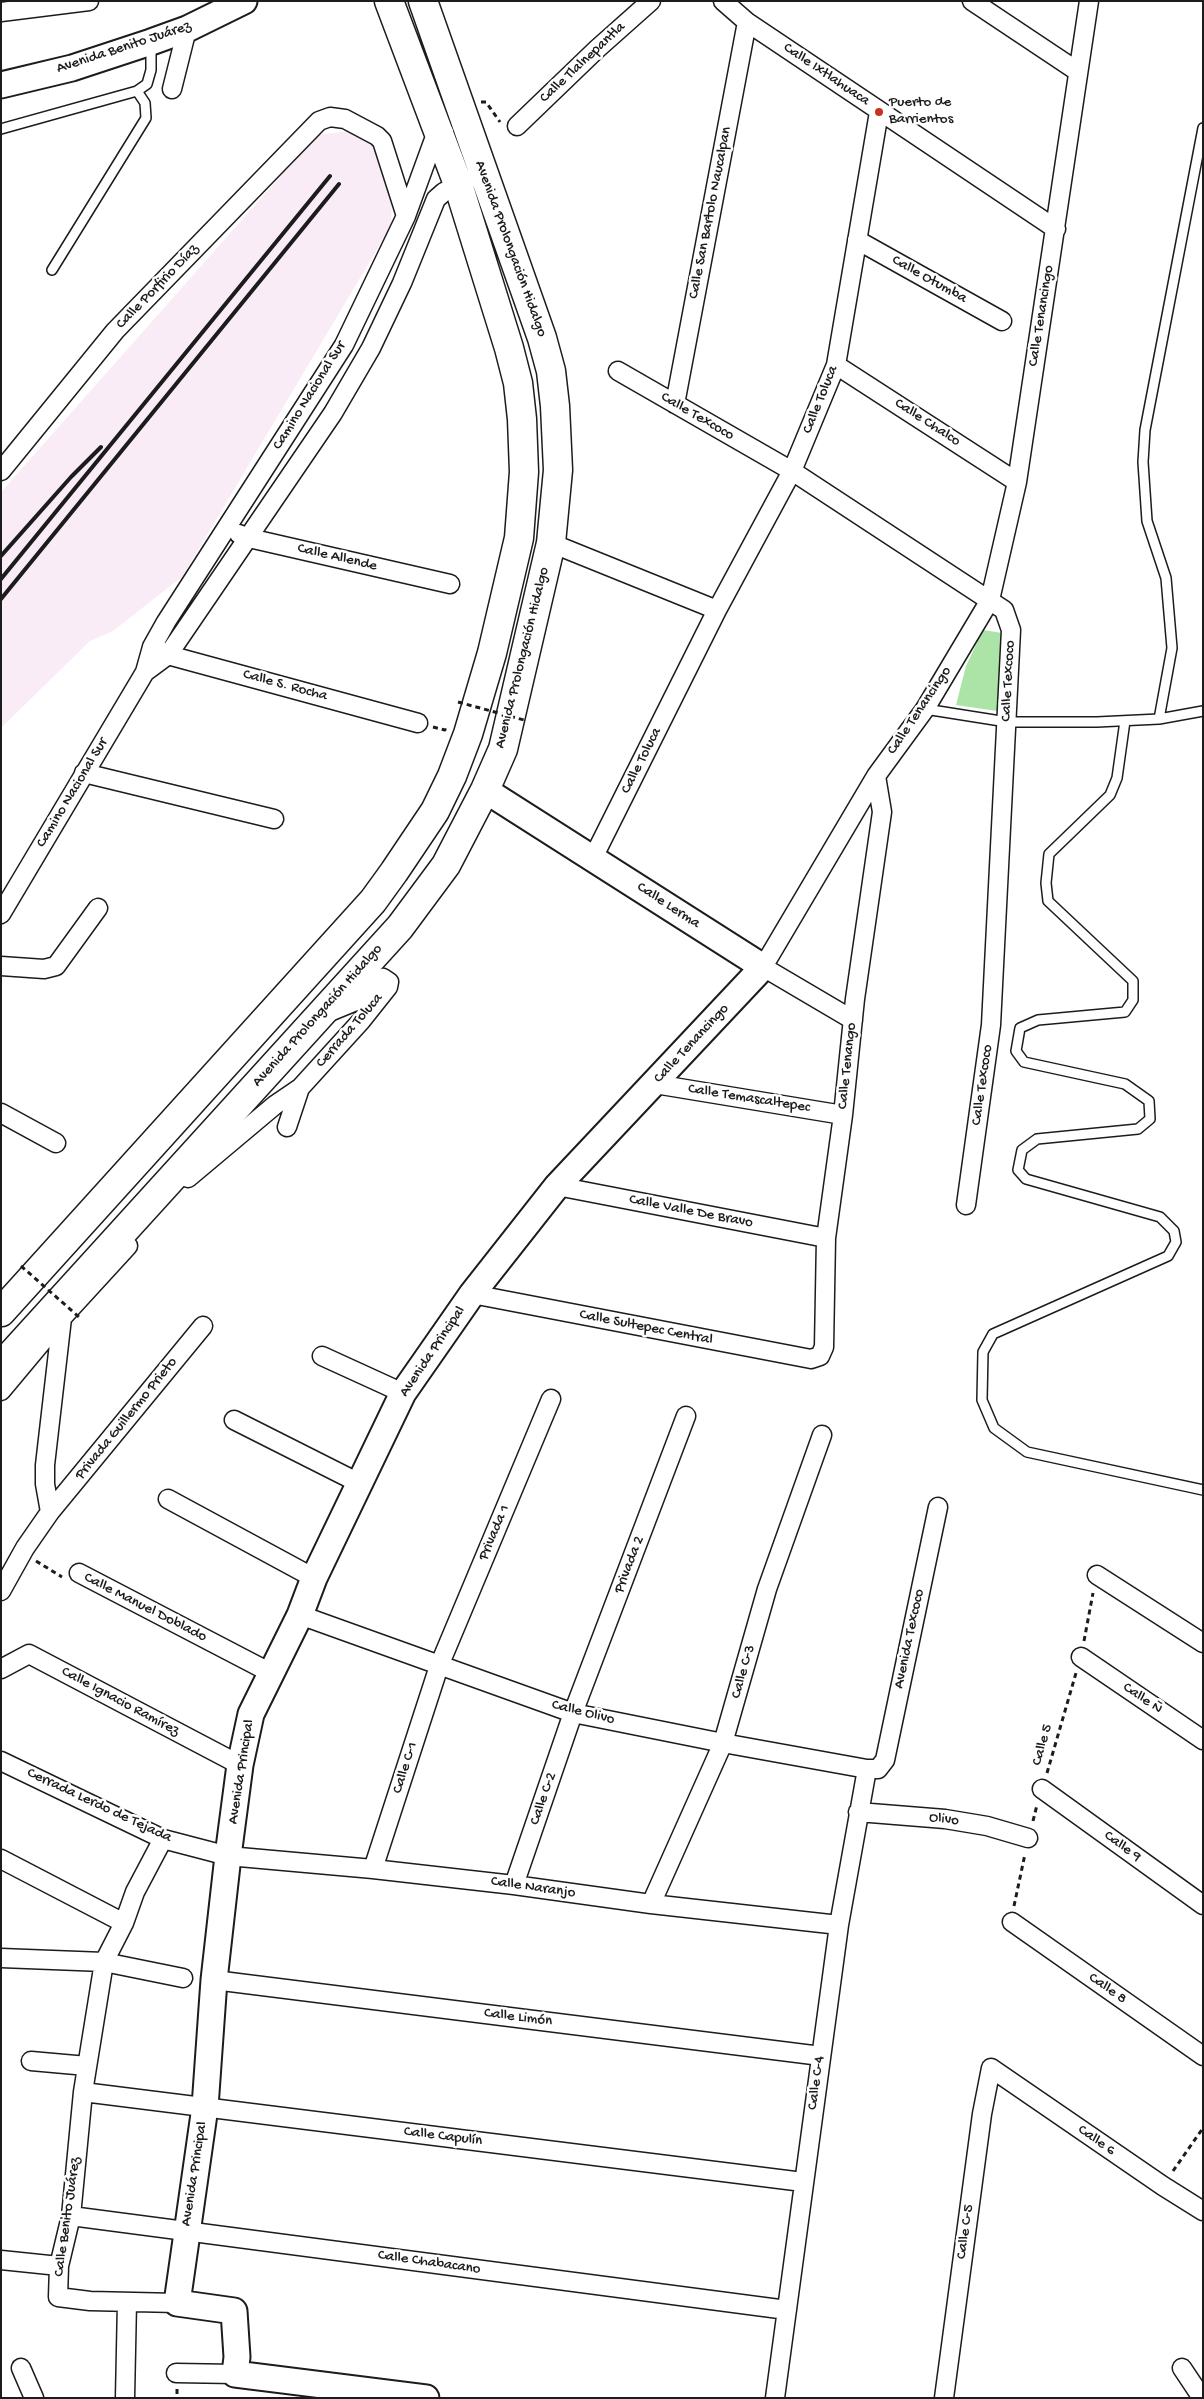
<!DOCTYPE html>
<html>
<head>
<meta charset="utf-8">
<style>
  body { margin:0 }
  #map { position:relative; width:1204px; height:2399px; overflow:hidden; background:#fff; font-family:"Gochi Hand",sans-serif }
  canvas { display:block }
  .frame { position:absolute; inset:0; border:2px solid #1c1c1c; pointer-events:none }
</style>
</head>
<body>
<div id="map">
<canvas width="1204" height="2399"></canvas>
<div class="frame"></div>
</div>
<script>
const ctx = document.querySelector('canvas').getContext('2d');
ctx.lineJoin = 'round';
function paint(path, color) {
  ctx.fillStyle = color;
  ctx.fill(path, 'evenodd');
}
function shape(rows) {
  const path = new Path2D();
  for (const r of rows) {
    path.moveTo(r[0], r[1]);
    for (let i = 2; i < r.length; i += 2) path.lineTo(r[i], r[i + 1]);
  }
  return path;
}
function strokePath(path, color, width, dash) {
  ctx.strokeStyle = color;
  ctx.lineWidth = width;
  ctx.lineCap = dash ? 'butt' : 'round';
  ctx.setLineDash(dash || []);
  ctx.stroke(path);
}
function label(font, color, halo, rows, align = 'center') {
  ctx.font = font + ' "Gochi Hand",sans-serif';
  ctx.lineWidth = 5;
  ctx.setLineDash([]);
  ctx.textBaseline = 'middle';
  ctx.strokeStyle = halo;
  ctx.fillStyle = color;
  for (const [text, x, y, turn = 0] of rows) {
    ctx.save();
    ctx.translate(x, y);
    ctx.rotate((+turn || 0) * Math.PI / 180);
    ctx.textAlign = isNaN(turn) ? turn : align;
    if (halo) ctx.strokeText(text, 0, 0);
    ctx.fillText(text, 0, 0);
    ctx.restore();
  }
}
const built = shape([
  [349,131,381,149,392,198,391,226,182,577,113,631,90,641,1,728,1,492,317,135]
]);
const green = shape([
  [983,630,1002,633,997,711,956,705,966,666]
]);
const path = shape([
  [481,102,486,102,500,122],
  [433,727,445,730,445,728],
  [36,1561,62,1577],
  [1084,1641,1093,1593],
  [1047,1773,1076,1673],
  [1033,1821,1037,1805],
  [1014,1906,1025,1854],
  [1173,2171,1203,2128],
  [177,2389,177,2398]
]);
const lane = shape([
  [1,129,137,91,147,84,151,70,151,44],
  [52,270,146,118,145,103,137,91],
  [925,709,1007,722,1097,722,1159,719,1203,711],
  [1159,719,1172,648,1166,578,1147,521,1143,462,1145,430,1203,128],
  [1125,721,1117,778,1110,795,1049,854,1046,883,1048,901,1133,981,1133,1000,1125,1012,1038,1020,1020,1028,1016,1051,1024,1062,1125,1084,1149,1101,1150,1119,1138,1129,1037,1139,1022,1150,1018,1170,1026,1179,1160,1217,1174,1231,1176,1242,1168,1256,993,1334,983,1352,982,1400,994,1428,1027,1452,1203,1490]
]);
const street = shape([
  [723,1,747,22,1056,229],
  [972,1,1077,71],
  [1,12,89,1],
  [172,89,187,29],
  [517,126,597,49,651,1],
  [857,240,1002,321],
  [836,365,1017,482],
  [618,371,792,471,1004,610,1011,630,991,1025,966,1205],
  [675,404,747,22],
  [1,471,115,331,319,121,330,117,345,119,377,136,382,141,406,216],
  [239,534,249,538,450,584],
  [551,543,717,610],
  [159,650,168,655,418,723],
  [145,672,168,655,333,413,371,348,402,283,436,199,444,192,467,180],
  [84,773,274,819],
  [593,858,717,610,792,471,836,365,879,112],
  [1,914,145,672,152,647,166,622,344,345,406,216,433,142,444,132],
  [1,966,44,969,56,966,98,908],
  [853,1020,763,967,876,776,925,709,990,600,1017,482,1089,1],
  [655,1084,843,1115],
  [1,1113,56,1143],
  [287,1127,300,1088,361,1021,388,987,389,982,383,978,378,981,356,1001,327,1013],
  [188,1178,275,1105,300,1088],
  [557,1186,826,1238],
  [472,1294,811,1359,820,1356,824,1347,826,1238,843,1115,855,999,882,812,876,776],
  [322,1356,403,1393],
  [1,1391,62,1318,128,1246],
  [234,1420,361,1484],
  [168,1499,314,1578],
  [50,1512,45,1484,45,1465,62,1318],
  [79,1573,271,1673],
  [1097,1575,1203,1643],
  [1,1591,25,1548,50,1512,203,1326],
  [300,1615,573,1713,723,1743,867,1769,878,1769,885,1760,938,1507],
  [1081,1657,1203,1740],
  [1,1669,29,1654,240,1765],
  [1,1761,163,1839,228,1856,373,1869,514,1885,651,1904,839,1925],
  [1042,1789,1203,1905],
  [858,1812,945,1819,987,1826,1028,1838],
  [163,1839,135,1892,124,1923,104,1962,83,2092,71,2216,59,2266,58,2297,90,2301,177,2303],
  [1,1859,124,1923],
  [373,1869,439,1666,551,1399],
  [514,1885,573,1713,686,1416],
  [651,1904,723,1743,767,1589,822,1435],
  [1012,1922,1203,2056],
  [1,1958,104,1962,183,1978],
  [214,1980,821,2056],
  [31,2061,87,2066],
  [83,2092,803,2182],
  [71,2216,787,2310],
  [1,2260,59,2266],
  [21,2368,34,2398],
  [1182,2368,1202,2398],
  [176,2373,235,2374],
  [125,2398,127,2302],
  [775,2398,839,1925,867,1769],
  [944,2398,982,2114,991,2068,1163,2186,1203,2211]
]);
const secondary = shape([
  [1,85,72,68,151,42,187,29,244,1],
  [426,2398,235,2374,237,2357,234,2311,177,2303,205,2107,214,1980,228,1856,240,1765,251,1714,300,1615,314,1578,403,1393,472,1294,557,1186,763,967,485,790]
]);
const highway = shape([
  [1,1312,373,901,394,872,435,811,452,776,468,734,492,653,519,538,524,472,522,419,518,383,509,348,458,184,389,1],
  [1,1366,400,927,446,865,485,790,503,749,551,543,558,470,555,406,551,371,542,338,423,1]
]);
const rail = shape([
  [1,556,71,477,101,447],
  [1,579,330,176],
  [1,599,339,184]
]);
const pathBridge = shape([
  [458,702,524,720],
  [21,1266,79,1317]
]);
const markers = [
  [879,112,5,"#c8321e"]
];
const streetNames = [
  ["Avenida Benito Juárez",124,48,-18],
  ["Calle Tlalnepantla",583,63,-43],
  ["Calle Ixtlahuaca",826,75,34],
  ["Calle San Bartolo Naucalpan",711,213,-79],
  ["Avenida Prolongación Hidalgo",510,249,70],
  ["Calle Otumba",929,280,29],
  ["Calle Porfirio Díaz",158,287,-46],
  ["Calle Tenancingo",1042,316,-81],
  ["Camino Nacional Sur",310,396,-58],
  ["Calle Toluca",821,400,-68],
  ["Calle Texcoco",697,417,30],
  ["Calle Chalco",927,423,33],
  ["Calle Allende",337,558,13],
  ["Avenida Prolongación Hidalgo",523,658,-76],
  ["Calle Texcoco",1009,681,-87],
  ["Calle S. Rocha",285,686,15],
  ["Calle Tenancingo",920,711,-56],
  ["Calle Toluca",642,761,-63],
  ["Camino Nacional Sur",73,793,-59],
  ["Calle Lerma",668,906,33],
  ["Avenida Prolongación Hidalgo",318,1016,-48],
  ["Cerrada Toluca",350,1031,-49],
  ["Calle Tenancingo",692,1044,-47],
  ["Calle Tenango",848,1066,-84],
  ["Calle Texcoco",983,1085,-82],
  ["Calle Temascaltepec",749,1099,9],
  ["Calle Valle De Bravo",691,1212,11],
  ["Calle Sultepec Central",646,1328,11],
  ["Avenida Principal",433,1352,-56],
  ["Privada Guillermo Prieto",127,1419,-51],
  ["Privada 1",495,1533,-67],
  ["Privada 2",630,1565,-69],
  ["Calle Manuel Doblado",145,1608,27],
  ["Avenida Texcoco",910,1639,-78],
  ["Calle C-3",744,1672,-74],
  ["Calle Ñ",1142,1699,34],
  ["Calle Ignacio Ramírez",120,1702,28],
  ["Calle Olivo",583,1713,14],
  ["Calle 5",1043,1745,-74],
  ["Calle C-1",406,1768,-72],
  ["Avenida Principal",242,1772,-81],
  ["Calle C-2",544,1799,-71],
  ["Cerrada Lerdo de Tejada",99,1806,25],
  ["Olivo",944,1820,7],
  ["Calle 9",1122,1847,36],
  ["Calle Naranjo",533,1888,8],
  ["Calle 8",1107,1989,35],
  ["Calle Limón",518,2018,7],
  ["Calle C-4",817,2083,-82],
  ["Calle Capulín",443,2137,7],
  ["Calle 6",1096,2141,35],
  ["Avenida Principal",195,2174,-81],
  ["Calle Benito Juárez",68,2217,-82],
  ["Calle C-5",966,2232,-82],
  ["Calle Chabacano",429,2263,8]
];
const poiNames = [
  ["Puerto de",889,103],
  ["Barrientos",889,120]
];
paint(built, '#faecf7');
paint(green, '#ace3a7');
strokePath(lane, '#1c1c1c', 12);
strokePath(street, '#1c1c1c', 21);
strokePath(secondary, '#1c1c1c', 29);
strokePath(highway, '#1c1c1c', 31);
strokePath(path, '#1c1c1c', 3, [5, 4]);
strokePath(lane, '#fff', 9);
strokePath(street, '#fff', 18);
strokePath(secondary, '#fff', 25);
strokePath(highway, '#fff', 28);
strokePath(rail, '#1c1c1c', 4);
strokePath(pathBridge, '#1c1c1c', 3, [5, 4]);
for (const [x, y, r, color] of markers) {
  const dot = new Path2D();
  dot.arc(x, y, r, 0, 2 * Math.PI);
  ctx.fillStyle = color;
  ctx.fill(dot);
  strokePath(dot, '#fff', 2);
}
label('15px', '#1c1c1c', '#fff', streetNames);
label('15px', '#1c1c1c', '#fff', poiNames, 'left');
</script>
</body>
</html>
